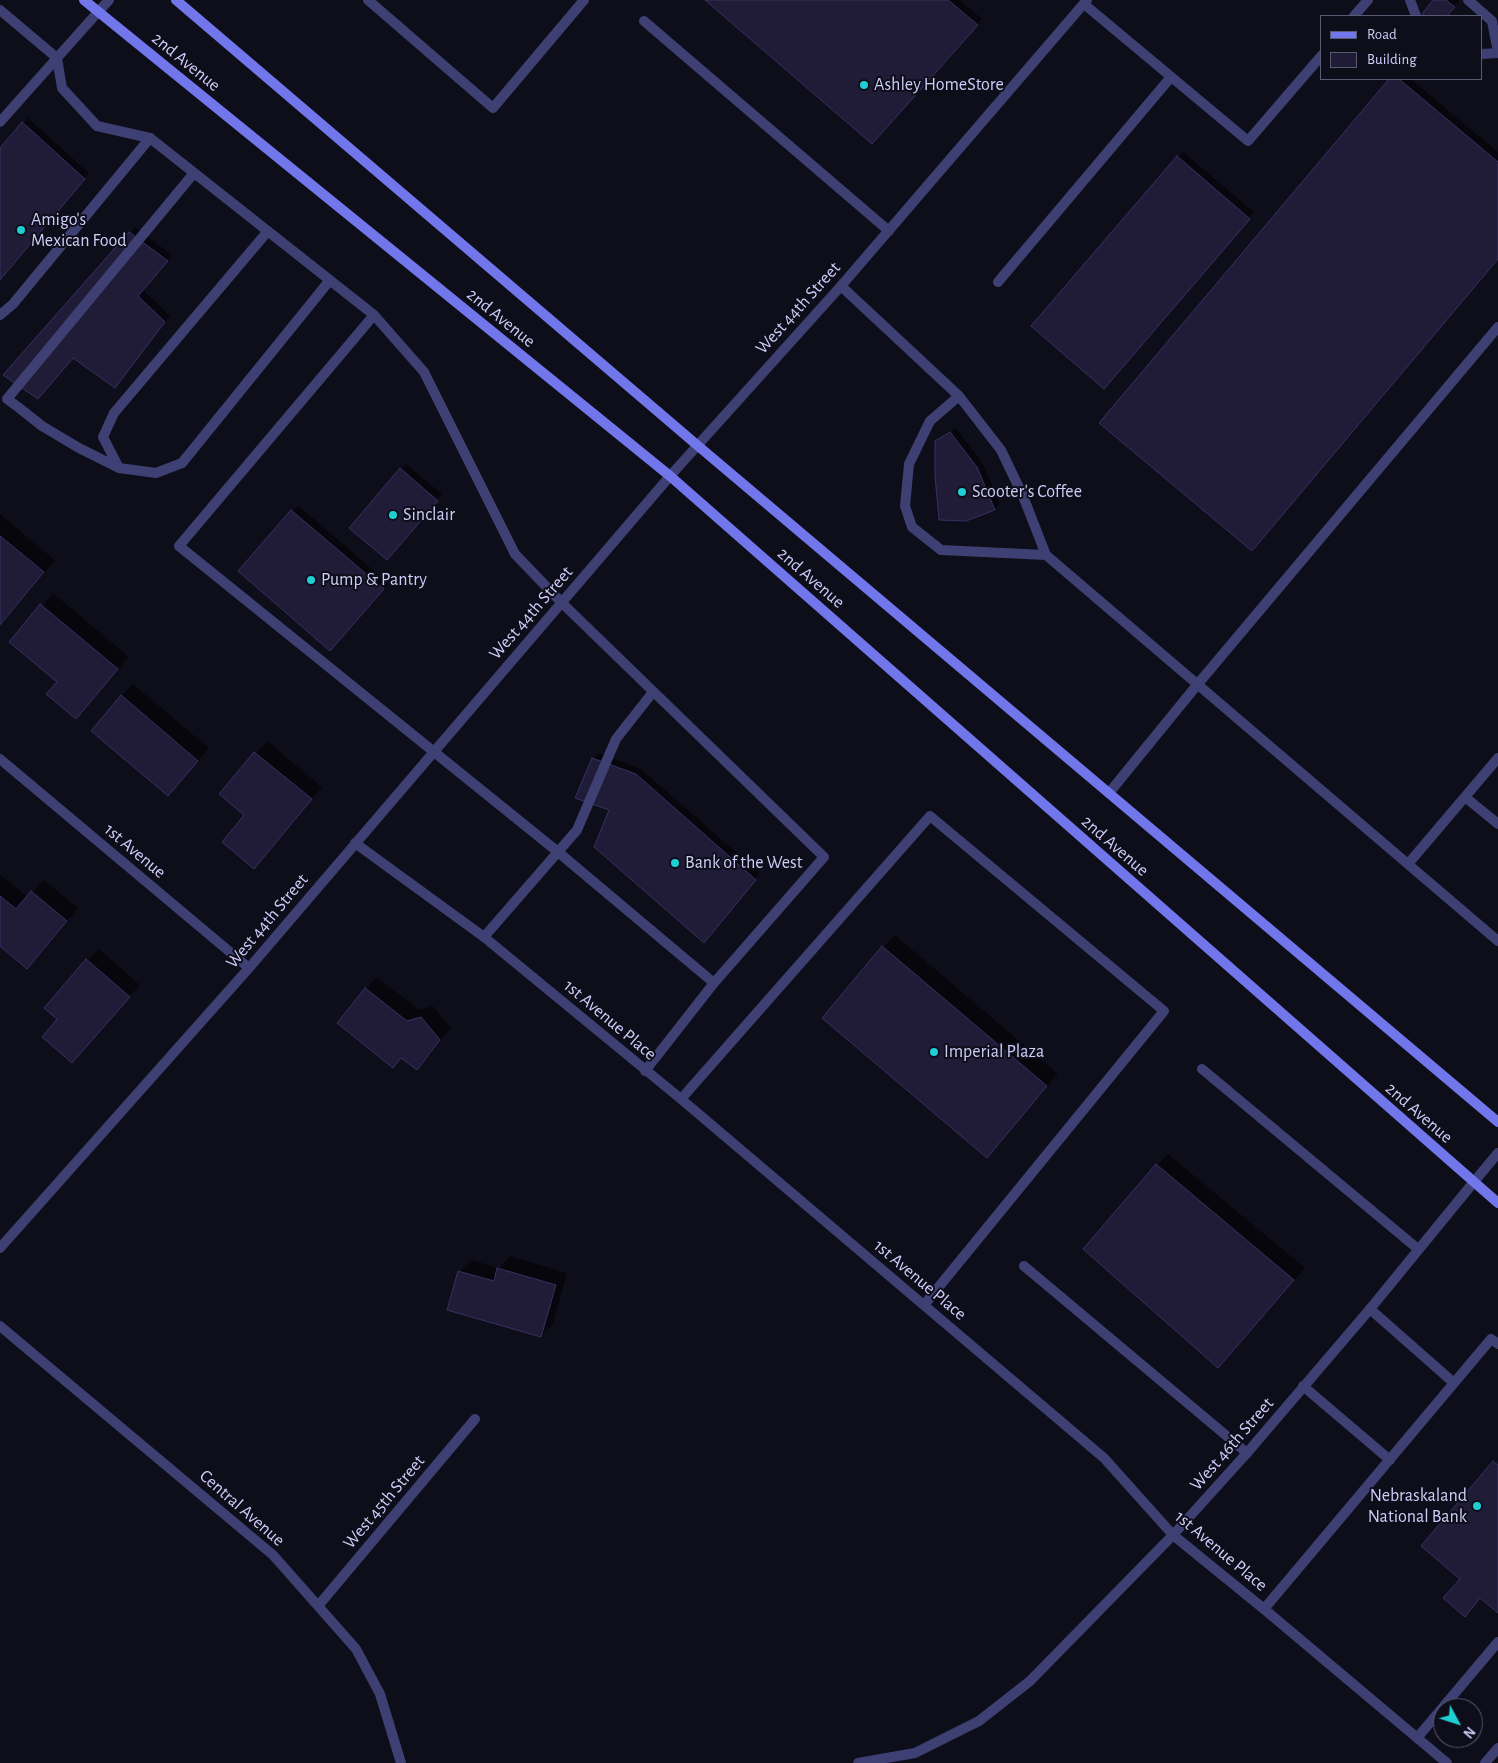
<!DOCTYPE html>
<html>
<head>
<meta charset="utf-8">
<style>
  body { margin:0 }
  #map { position:relative; width:1498px; height:1763px; overflow:hidden; background:#0e0d1a; font-family:"Alegreya Sans",sans-serif }
  canvas { display:block }
  .legend { position:absolute; left:1320px; top:15px; width:162px; height:65px; box-sizing:border-box; background:#0e0d1a; border:1px solid #5b5a73; margin:0; padding:6px 9px; list-style:none; font-size:15px; color:#cfcdf8 }
  .legend li { display:flex; align-items:center; gap:10px; height:25px }
  .legend b { width:25px; border:1px solid #5b5a73 }
  .north { position:absolute; left:1433px; top:1698px; width:50px; height:50px; box-sizing:border-box; background:#0e0d1a; border:1px solid #5b5a73; border-radius:50%; rotate:130deg; font-size:14px; font-weight:700; line-height:20px; text-align:center; color:#cfcdf8 }
  .north::after { content:''; display:block; margin:auto; width:18px; height:22px; background:#1ecfd3; clip-path:polygon(50% 0,100% 100%,50% 72%,0 100%) }
</style>
</head>
<body>
<div id="map">
<canvas width="1498" height="1763"></canvas>
<ul class="legend">
<li><b style="height:6px;background:#7177eb"></b>Road</li>
<li><b style="height:14px;background:#201c38"></b>Building</li>
</ul>
<div class="north">N</div>
</div>
<script>
const ctx = document.querySelector('canvas').getContext('2d');
ctx.lineJoin = 'round';
function paint(path, color) {
  ctx.fillStyle = color;
  ctx.fill(path, 'evenodd');
}
function shape(rows) {
  const path = new Path2D();
  for (const r of rows) {
    path.moveTo(r[0], r[1]);
    for (let i = 2; i < r.length; i += 2) path.lineTo(r[i], r[i + 1]);
  }
  return path;
}
function strokePath(path, color, width, dash) {
  ctx.strokeStyle = color;
  ctx.lineWidth = width;
  ctx.lineCap = dash ? 'butt' : 'round';
  ctx.setLineDash(dash || []);
  ctx.stroke(path);
}
function label(font, color, halo, rows, align = 'center') {
  ctx.font = font + ' "Alegreya Sans",sans-serif';
  ctx.lineWidth = 4;
  ctx.setLineDash([]);
  ctx.textBaseline = 'middle';
  ctx.strokeStyle = halo;
  ctx.fillStyle = color;
  for (const [text, x, y, turn = 0] of rows) {
    ctx.save();
    ctx.translate(x, y);
    ctx.rotate((+turn || 0) * Math.PI / 180);
    ctx.textAlign = isNaN(turn) ? turn : align;
    if (halo) ctx.strokeText(text, 0, 0);
    ctx.fillText(text, 0, 0);
    ctx.restore();
  }
}
const shadow = shape([
  [707,0,960,0,982,19,877,137],
  [1434,0,1458,0,1459,1,1447,16,1427,16,1423,13],
  [1391,79,1411,79,1498,152,1498,258,1101,423],
  [28,118,89,173,0,279,0,150],
  [1183,152,1254,212,1110,381,1178,157],
  [135,227,172,255,143,290,170,316,120,381,74,357,130,233],
  [956,428,982,462,1000,503,995,509,966,519,937,441,943,435],
  [406,464,442,494,392,553,401,469],
  [298,505,388,583,336,644,240,570],
  [0,514,55,560,0,626],
  [53,593,129,657,76,717,59,681,11,641],
  [133,684,209,748,180,782,121,696],
  [267,741,322,787,266,855,254,867,246,815,221,794],
  [599,753,641,769,760,873,710,935,610,810,593,759],
  [0,875,28,897,44,880,78,908,39,956,27,967,0,945],
  [895,935,1058,1074,998,1144,883,947],
  [99,949,140,985,72,1061,59,1019,87,960],
  [377,977,419,1010,433,1006,451,1028,429,1056,417,1068,402,1057,393,1066,366,989],
  [1168,1154,1305,1268,1218,1366,1157,1165],
  [510,1256,567,1273,553,1324,541,1336,459,1272,471,1260,499,1268]
]);
const building = shape([
  [705,0,948,0,978,25,872,144,705,0],
  [1433,0,1446,0,1455,7,1447,16,1425,16,1422,14,1433,0],
  [1389,79,1399,79,1498,162,1498,259,1252,551,1099,423,1389,79],
  [22,122,85,179,0,280,0,148,22,122],
  [1177,156,1250,219,1104,389,1031,326,1177,156],
  [129,232,168,261,138,296,165,322,115,388,73,358,38,399,3,375,129,232],
  [950,432,977,467,995,510,966,521,939,520,935,476,935,441,950,432],
  [400,468,438,501,387,560,349,528,400,468],
  [291,510,384,589,330,651,238,571,291,510],
  [0,536,44,572,0,625,0,536],
  [40,604,118,669,76,719,46,694,57,682,9,642,40,604],
  [121,695,198,761,168,796,91,731,121,695],
  [254,752,312,799,254,869,222,842,244,815,219,794,254,752],
  [592,758,636,774,756,880,704,943,594,847,609,810,575,798,592,758],
  [31,891,67,921,27,969,0,946,0,896,16,909,31,891],
  [882,946,1047,1086,987,1158,822,1018,882,946],
  [86,959,130,997,72,1063,42,1037,57,1019,44,1008,86,959],
  [365,988,407,1021,421,1017,440,1040,417,1070,401,1058,393,1068,337,1023,365,988],
  [1156,1164,1294,1280,1218,1368,1083,1249,1156,1164],
  [497,1268,556,1285,541,1337,447,1310,458,1271,494,1281,497,1268],
  [1493,1461,1498,1465,1498,1613,1480,1598,1465,1617,1443,1598,1460,1579,1421,1546,1493,1461]
]);
const service = shape([
  [368,0,493,108,584,0],
  [1410,0,1416,16],
  [1468,0,1492,21,1498,52],
  [1084,4,1248,141,1322,55],
  [0,10,57,58,0,122],
  [98,12,57,58,62,88,97,126,150,138,374,315,424,372,515,554,561,602,824,857,714,983,645,1071],
  [1354,16,1368,0],
  [644,21,889,231],
  [1482,54,1498,53],
  [194,173,7,399,18,407,42,426,79,448,119,468,156,473,182,463,330,280],
  [998,282,1171,77],
  [841,286,959,396,1001,450,1023,496,1046,555,1498,941],
  [0,315,13,304,150,138],
  [374,315,179,546,558,852,714,983],
  [959,396,930,421,909,464,905,506,912,527,941,550,1046,555],
  [119,468,103,437,114,413,268,231],
  [1109,793,1197,685,1498,327],
  [1465,797,1498,824],
  [1408,864,1498,758],
  [484,937,577,830,616,739,653,692],
  [1202,1069,1418,1249],
  [681,1099,930,816,1164,1011,924,1305],
  [1473,1183,1498,1153],
  [1024,1266,1247,1453],
  [1370,1309,1454,1383,1491,1339,1498,1344],
  [1303,1386,1390,1460],
  [1264,1609,1454,1383],
  [1417,1738,1498,1642],
  [1485,1763,1498,1748]
]);
const minor = shape([
  [98,12,109,0],
  [0,759,249,968],
  [355,843,484,937,681,1099,1104,1458,1173,1535,1264,1609,1447,1763],
  [0,1248,249,968,670,476],
  [0,1326,273,1555,356,1649,380,1694,401,1763],
  [318,1606,475,1419],
  [858,1763,915,1753,979,1721,1030,1681,1173,1535,1247,1453,1370,1309,1473,1183]
]);
const tertiary = shape([
  [670,476,841,286,1087,0]
]);
const secondary = shape([
  [84,0,670,476,1498,1203],
  [176,0,697,445,1498,1122]
]);
const markers = [
  [864,85,5,"#1ecfd3"],
  [21,230,5,"#1ecfd3"],
  [962,492,5,"#1ecfd3"],
  [393,515,5,"#1ecfd3"],
  [311,580,5,"#1ecfd3"],
  [675,863,5,"#1ecfd3"],
  [934,1052,5,"#1ecfd3"],
  [1477,1506,5,"#1ecfd3"]
];
const streetNames = [
  ["2nd Avenue",186,62,39],
  ["West 44th Street",798,308,-48],
  ["2nd Avenue",501,318,39],
  ["2nd Avenue",811,578,41],
  ["West 44th Street",531,613,-49],
  ["2nd Avenue",1115,846,41],
  ["1st Avenue",135,851,40],
  ["West 44th Street",267,921,-50],
  ["1st Avenue Place",610,1020,40],
  ["2nd Avenue",1419,1113,41],
  ["1st Avenue Place",920,1280,40],
  ["West 46th Street",1232,1444,-49],
  ["West 45th Street",384,1502,-50],
  ["Central Avenue",242,1508,41],
  ["1st Avenue Place",1221,1551,40]
];
const poiNames = [
  ["Ashley HomeStore",874,85],
  ["Amigo's",31,220],
  ["Mexican Food",31,241],
  ["Scooter's Coffee",972,492],
  ["Sinclair",403,515],
  ["Pump & Pantry",321,580],
  ["Bank of the West",685,863],
  ["Imperial Plaza",944,1052],
  ["Nebraskaland",1467,1496,"right"],
  ["National Bank",1467,1517,"right"]
];
paint(shadow, '#0007');
paint(building, '#201c38');
strokePath(building, '#373161', 1);
strokePath(service, '#3e4073', 10);
strokePath(minor, '#3e4073', 10);
strokePath(tertiary, '#3e4073', 10);
strokePath(secondary, '#7177eb', 10);
for (const [x, y, r, color] of markers) {
  const dot = new Path2D();
  dot.arc(x, y, r, 0, 2 * Math.PI);
  ctx.fillStyle = color;
  ctx.fill(dot);
  strokePath(dot, '#0e0d1a', 2);
}
label('18px', '#cfcdf8', '#0e0d1a', streetNames);
label('18px', '#cfcdf8', '#0e0d1a', poiNames, 'left');
</script>
</body>
</html>
